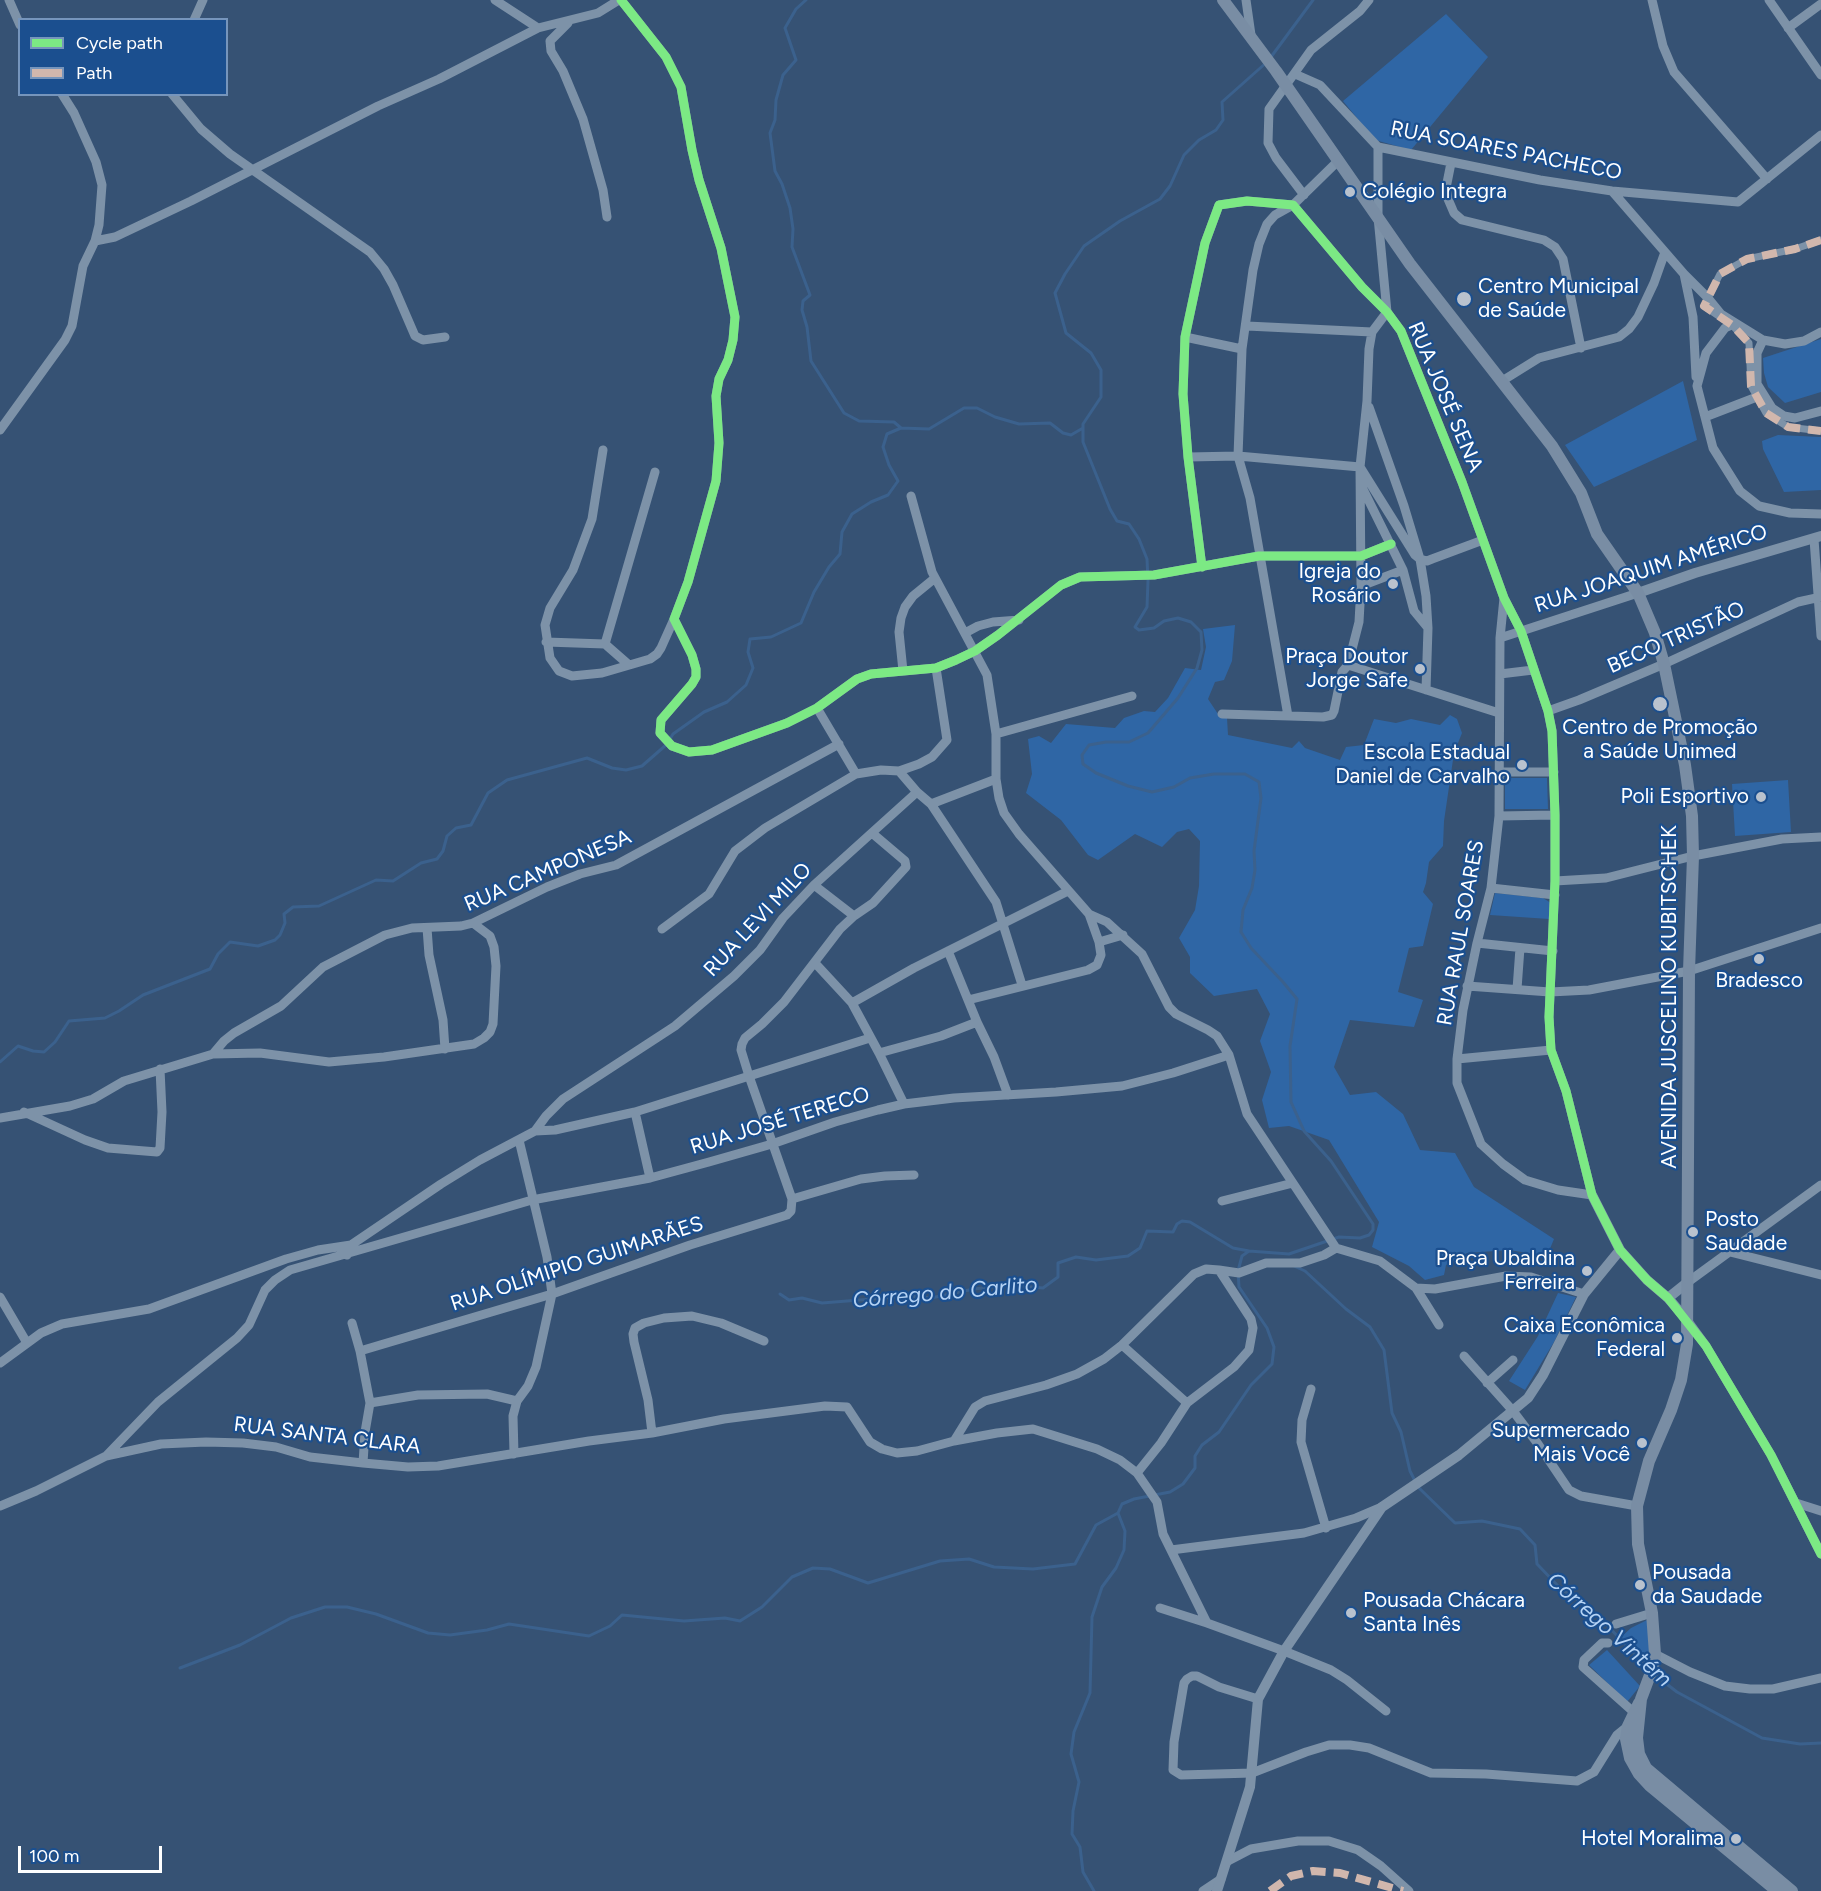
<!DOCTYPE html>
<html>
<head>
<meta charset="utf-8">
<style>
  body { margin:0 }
  #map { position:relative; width:1821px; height:1891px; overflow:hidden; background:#365274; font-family:Figtree,sans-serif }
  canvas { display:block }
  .legend { position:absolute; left:18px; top:18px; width:210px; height:78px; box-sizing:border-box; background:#1b4f8f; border:2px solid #7695bc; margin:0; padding:8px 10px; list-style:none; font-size:18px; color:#fff }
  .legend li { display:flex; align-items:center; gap:12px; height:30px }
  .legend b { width:30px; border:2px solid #7695bc }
  .scale { position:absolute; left:18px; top:1846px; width:144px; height:27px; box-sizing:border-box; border:3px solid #fff; border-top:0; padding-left:8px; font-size:18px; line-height:21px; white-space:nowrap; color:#fff; -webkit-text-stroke:4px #1b4f8f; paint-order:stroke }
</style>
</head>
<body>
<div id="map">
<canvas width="1821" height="1891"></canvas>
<ul class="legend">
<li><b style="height:8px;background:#7ce984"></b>Cycle path</li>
<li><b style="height:8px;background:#d1b7ad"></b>Path</li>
</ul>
<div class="scale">100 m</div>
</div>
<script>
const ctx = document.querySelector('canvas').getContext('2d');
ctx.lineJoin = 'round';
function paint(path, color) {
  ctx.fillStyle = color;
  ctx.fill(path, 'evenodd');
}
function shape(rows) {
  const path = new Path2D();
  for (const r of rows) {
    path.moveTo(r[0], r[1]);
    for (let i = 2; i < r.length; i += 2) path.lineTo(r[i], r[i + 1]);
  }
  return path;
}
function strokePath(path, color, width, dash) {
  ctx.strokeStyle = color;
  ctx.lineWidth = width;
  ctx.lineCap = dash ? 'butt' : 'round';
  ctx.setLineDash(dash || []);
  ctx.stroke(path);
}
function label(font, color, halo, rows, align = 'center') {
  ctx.font = font + ' Figtree,sans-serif';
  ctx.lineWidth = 4.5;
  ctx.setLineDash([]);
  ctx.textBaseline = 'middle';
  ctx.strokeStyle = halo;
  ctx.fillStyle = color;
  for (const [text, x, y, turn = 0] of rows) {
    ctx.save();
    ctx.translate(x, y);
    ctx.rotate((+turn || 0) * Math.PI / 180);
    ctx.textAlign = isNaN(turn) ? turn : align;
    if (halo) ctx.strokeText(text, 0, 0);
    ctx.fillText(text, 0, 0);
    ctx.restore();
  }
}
const green = shape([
  [1446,14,1488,57,1411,150,1375,140,1343,101],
  [1821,339,1821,392,1785,403,1768,387,1764,373,1763,358],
  [1683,381,1697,440,1594,487,1565,445],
  [1778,435,1821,437,1821,490,1784,492,1763,449,1762,441],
  [1235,625,1232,661,1224,680,1215,682,1208,699,1220,717,1227,718,1228,735,1292,748,1299,741,1305,748,1340,760,1346,747,1364,745,1374,719,1396,723,1411,719,1440,725,1450,715,1457,719,1462,733,1454,753,1444,821,1443,846,1429,862,1426,883,1423,892,1433,904,1423,946,1409,948,1398,992,1423,1000,1414,1027,1350,1020,1334,1067,1350,1095,1376,1092,1403,1114,1420,1150,1455,1153,1474,1187,1554,1239,1547,1256,1509,1250,1467,1253,1446,1265,1444,1275,1425,1280,1409,1266,1372,1247,1379,1222,1329,1140,1289,1126,1269,1128,1262,1100,1271,1072,1260,1041,1270,1014,1257,989,1214,996,1190,973,1190,957,1179,938,1195,910,1199,886,1200,841,1189,829,1177,832,1162,847,1135,834,1098,860,1088,855,1061,820,1026,793,1032,774,1028,739,1039,736,1051,743,1066,724,1115,728,1124,718,1144,711,1155,712,1168,698,1185,668,1201,670,1206,647,1203,629],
  [1505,778,1547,778,1548,809,1505,809],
  [1788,780,1791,832,1735,836,1732,784],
  [1495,893,1543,898,1551,903,1549,919,1490,915],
  [1558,1293,1576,1297,1554,1342,1525,1390,1509,1381,1538,1336],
  [1647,1620,1650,1652,1648,1666,1621,1637,1631,1628],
  [1607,1650,1640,1686,1627,1702,1589,1665]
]);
const stream = shape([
  [806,0,796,9,785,28,796,60,783,75,776,100,775,120,770,133,775,171,782,184,790,208,793,229,792,247,810,295,803,301,802,310,807,327,811,361,844,413,859,421,894,422,901,428],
  [1271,57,1313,0],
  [670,739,673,734,704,712,727,702,746,685,753,668,748,652,750,639,771,637,801,623,814,592,829,567,840,554,842,532,852,514,871,502,888,495,898,481,889,465,883,447,887,434,901,428,929,429,964,408,977,408,995,417,1019,424,1050,423,1063,433,1071,435,1083,428],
  [0,1062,18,1046,33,1051,44,1052,55,1042,69,1021,105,1018,119,1011,143,995,210,969,218,954,230,942,258,946,275,940,280,935,285,923,284,914,293,907,319,906,376,880,393,881,421,863,437,859,443,851,447,836,456,828,471,825,488,793,507,780,587,758,612,768,626,770,642,766,666,745],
  [1294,1266,1305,1271,1346,1309,1370,1327,1384,1350,1392,1413,1401,1432,1410,1471,1415,1481],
  [780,1294,789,1300,802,1298,822,1303,910,1296,931,1298,974,1289,1008,1285,1043,1288,1058,1277,1058,1263,1076,1257,1096,1260,1128,1256,1140,1248,1147,1231,1173,1232,1177,1224,1182,1221,1190,1222,1233,1248,1249,1251],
  [1418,1487,1455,1523,1482,1521,1520,1529,1535,1545,1537,1564,1561,1589,1584,1604,1601,1619,1648,1668],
  [180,1668,240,1645,291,1618,325,1607,347,1607,376,1614,428,1633,450,1635,487,1630,509,1624,589,1636,610,1626,622,1615,684,1621,725,1618,740,1621,762,1607,792,1577,813,1568,830,1569,868,1583,940,1561,969,1559,994,1567,1033,1569,1075,1564,1096,1525,1118,1513],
  [1655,1675,1677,1692,1762,1738,1800,1744,1821,1743],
  [1094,1891,1083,1872,1080,1847,1072,1834,1073,1811,1079,1782,1071,1754,1074,1732,1090,1693,1092,1617,1102,1587,1116,1568,1124,1550,1125,1531,1118,1513,1122,1504,1134,1499,1170,1492,1183,1484,1195,1468,1195,1456,1202,1445,1219,1432,1251,1385,1272,1364,1274,1347,1267,1328,1239,1287,1238,1271,1242,1256,1249,1251,1289,1254,1339,1237,1360,1238,1369,1235,1373,1230,1373,1224,1331,1161,1304,1131,1291,1102,1290,1046,1297,999,1283,982,1251,948,1241,932,1243,910,1252,888,1255,870,1254,851,1261,798,1259,782,1245,774,1214,774,1190,778,1174,787,1152,792,1128,786,1096,773,1083,764,1082,755,1089,745,1106,742,1129,742,1148,733,1178,698,1197,668,1202,650,1201,632,1191,622,1178,618,1164,621,1154,628,1139,630,1135,627,1147,607,1148,581,1147,559,1139,539,1129,524,1117,521,1110,509,1083,442,1083,424,1101,397,1101,370,1091,353,1066,333,1055,293,1065,274,1084,246,1120,221,1160,199,1170,186,1184,155,1199,140,1216,130,1223,120,1222,102,1267,62]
]);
const pedestrian = shape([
  [1821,240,1795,249,1747,259,1720,274,1704,306,1732,325,1749,343,1751,386,1766,413,1788,427,1821,431]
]);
const minor = shape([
  [9,0,20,25],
  [495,0,538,28],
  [621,0,666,57,681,87,692,150,699,180,721,248,735,317,733,340,728,360,719,379,716,396,719,443,716,481,688,582,674,619,692,655,696,669,696,677,692,684,661,720,660,733,672,746,689,752,712,750,787,723,817,708,857,679,871,674,936,668,956,660,975,651,998,635,1061,585,1080,577,1154,575,1259,556,1361,556,1391,544],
  [1246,0,1251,35],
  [1652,0,1663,46,1674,72,1767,179],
  [1769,0,1821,75],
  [194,20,203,0],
  [568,23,550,41,551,51,563,71,583,119,603,190,607,217],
  [1788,28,1821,4],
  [1295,74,1320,85,1378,147,1540,180,1612,191,1738,202,1821,135],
  [172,94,201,129,230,154,370,252,384,269,393,285,415,336,423,340,445,337],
  [1451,163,1446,188,1448,199,1454,213,1462,220,1544,240,1555,247,1563,259,1581,348],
  [1612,191,1684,274,1693,317,1696,377],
  [1304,195,1276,158,1268,143,1269,109,1311,50,1360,11,1369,0],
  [95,241,115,237,191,201,378,106,439,79,538,28,598,13,619,0],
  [1684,274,1708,298,1721,314,1763,340,1785,344,1804,341,1821,332],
  [1734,324,1725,328,1706,353,1697,386,1713,448,1740,491,1759,506,1790,513,1821,514],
  [1247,326,1372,332],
  [1185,337,1242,349],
  [1763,340,1757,353,1757,384,1772,408,1784,416,1795,418,1821,411],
  [1502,381,1539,358,1619,337,1629,329,1638,317,1654,283,1665,252],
  [1369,407,1404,506,1420,559,1426,596,1428,628,1426,690],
  [1705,417,1762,395],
  [0,430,65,340,72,326,83,266,95,241,99,225,102,185,96,162,74,113,62,94],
  [603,450,592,519,573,570,550,608,545,625,550,658,559,671,572,676,602,673,650,659,657,654,661,648,674,619],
  [1188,457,1238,456,1360,467,1415,555,1420,559,1427,561,1432,559,1483,540],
  [1361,485,1403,570,1414,611,1428,628],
  [911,496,932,572,987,675,996,734,996,779,999,798,1004,813,1019,834,1089,914,1107,922,1142,954,1169,1007,1176,1014,1208,1030,1217,1036,1229,1055,1247,1114,1336,1248,1380,1261,1416,1288,1435,1289,1506,1276,1531,1277,1584,1294],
  [1814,539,1821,636],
  [1202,567,1188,457,1183,394,1185,337,1205,243,1219,205,1247,201,1293,205,1362,287,1387,312,1401,331,1462,482,1504,598,1521,631,1548,711,1552,731,1555,815,1555,881,1549,1017,1551,1050,1566,1091,1592,1195,1558,1190,1525,1180,1503,1164,1481,1144,1457,1083,1457,1059,1463,1010,1477,943,1491,888,1499,816,1500,638,1504,598],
  [1361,586,1403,570],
  [965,633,978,626,993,622,1019,620],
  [1500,638,1638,593],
  [546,642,605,644,629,665],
  [605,644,655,472],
  [1348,665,1499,713],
  [903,671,899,632,901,618,905,607,913,596,935,578],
  [1500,674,1533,670],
  [817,708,856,774],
  [1548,711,1579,700,1664,664,1798,602,1821,597],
  [1222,714,1323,717,1332,715,1334,711,1342,672,1348,665,1359,622,1361,586,1360,467,1367,401,1369,349,1372,332,1387,312,1378,217,1378,147],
  [1288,716,1250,498,1238,456,1242,349,1253,270,1259,244,1267,224,1275,215,1293,205,1339,160],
  [996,734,1132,696],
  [899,771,917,792,931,804,996,902,1022,985],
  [1500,772,1554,772],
  [931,804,996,779],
  [1499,816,1555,815],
  [1555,881,1606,878,1693,856,1782,839,1821,837],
  [1491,888,1555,895],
  [854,916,873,903,906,867,905,861,872,833],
  [427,928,429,955,443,1020,445,1049],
  [662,929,709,894,735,851,765,828,856,774,881,770,899,771,919,764,932,757,947,740,936,668],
  [1099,942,1123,935],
  [1477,943,1553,951],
  [948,951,977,1022,994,1057,1008,1095],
  [815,963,852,1003,879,1053,904,1104],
  [1467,986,1550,992,1589,990,1689,971,1821,928],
  [1517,989,1520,948],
  [968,1000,1088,970,1097,965,1101,955,1099,942,1089,914],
  [852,1003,914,968,1068,891],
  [879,1053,941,1036,977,1022],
  [213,1054,224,1041,234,1033,281,1006,323,967,385,935,412,928,461,926,473,923,547,887,580,874,616,865,839,744],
  [1457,1059,1551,1050],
  [24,1112,85,1140,108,1148,157,1152,160,1148,162,1112,160,1069],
  [635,1112,650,1178],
  [0,1118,70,1106,93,1099,124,1081,213,1054,260,1053,329,1062,384,1057,474,1044,484,1038,490,1032,493,1024,496,966,494,947,490,936,473,923],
  [535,1131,546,1116,563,1099,675,1026,734,976,760,950,783,918,814,885,917,792],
  [792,1199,861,1179,885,1176,914,1175],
  [1222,1201,1293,1183],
  [1730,1252,1821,1275],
  [347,1255,351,1245,441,1184,480,1160,535,1131,555,1130,635,1112,870,1038],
  [1219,1270,1239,1273,1266,1263,1300,1263,1324,1255,1336,1248],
  [1688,1282,1821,1185],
  [1416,1288,1439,1325],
  [0,1297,27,1343],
  [1687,1320,1706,1346,1771,1455,1821,1554],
  [352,1323,360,1351],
  [1122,1345,1187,1403],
  [1464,1356,1513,1411,1538,1444,1569,1490,1581,1496,1637,1506],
  [0,1363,41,1333,62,1324,149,1309,286,1259,318,1250,351,1245],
  [1487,1383,1513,1360],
  [1311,1389,1302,1420,1301,1442,1326,1528],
  [370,1403,418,1395,487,1394,517,1401],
  [652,1433,648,1400,634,1342,633,1334,635,1328,644,1323,664,1318,692,1316,721,1323,764,1341],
  [954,1441,975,1407,985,1401,1046,1385,1077,1374,1104,1359,1122,1345,1194,1274,1206,1269,1219,1270,1251,1319,1253,1328,1249,1350,1234,1367,1187,1403,1161,1443,1137,1473],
  [514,1454,513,1416,517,1401,528,1386,536,1367,552,1294,547,1257,519,1140],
  [106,1456,161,1444,206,1442,243,1443,276,1447,310,1457,363,1463,408,1467,438,1466,589,1441,652,1433,724,1419,825,1406,847,1407,870,1442,882,1449,897,1453,917,1451,954,1441,997,1433,1033,1429,1097,1449,1120,1460,1137,1473,1157,1502,1163,1534,1207,1623,1284,1651,1331,1670,1347,1680,1386,1711],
  [363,1463,365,1432,370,1403,360,1351,552,1294,690,1245,787,1215,791,1211,792,1199,749,1076,741,1050,742,1044,745,1038,762,1024,784,1002,840,929,854,916,814,885],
  [1796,1503,1821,1511],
  [0,1506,36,1491,106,1456,158,1402,237,1338,249,1325,265,1290,275,1280,290,1270,532,1200,650,1178,709,1162,772,1144,835,1122,878,1110,904,1104,954,1098,1056,1092,1122,1086,1173,1073,1229,1055],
  [1171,1550,1304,1533,1356,1518,1382,1507],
  [1160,1608,1207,1623],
  [1616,1624,1652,1613],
  [1608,1643,1602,1643,1584,1660,1583,1667,1638,1716],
  [1655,1654,1690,1672,1725,1686,1750,1689,1773,1689,1821,1678],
  [1258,1699,1219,1687,1197,1676,1192,1676,1187,1679,1184,1683,1174,1742,1173,1770,1181,1775,1252,1773,1306,1752,1329,1745,1350,1745,1369,1748,1431,1773,1486,1774,1577,1781,1594,1772,1617,1735,1628,1726],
  [1228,1861,1251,1849,1298,1841,1329,1841,1358,1850,1381,1866,1409,1891],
  [1203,1891,1221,1879]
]);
const tertiary = shape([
  [1638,593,1695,573,1821,536],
  [1592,1195,1620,1250,1647,1280,1668,1298,1687,1320],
  [1668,1298,1688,1282],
  [1217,1891,1250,1787,1258,1699,1284,1651,1382,1507,1459,1455,1528,1398,1543,1375,1584,1294,1620,1250]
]);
const secondary = shape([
  [1223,0,1276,71,1410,264,1552,446,1581,493,1597,534,1638,593,1655,633,1664,664,1685,765,1692,816,1693,856,1689,971,1687,1344,1681,1380,1671,1410,1649,1461,1637,1506,1638,1544,1652,1613,1655,1654,1653,1667,1641,1699,1637,1738,1639,1754,1646,1768,1792,1891],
  [1639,1703,1628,1726,1626,1739,1630,1758,1639,1774,1650,1786,1777,1891]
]);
const quiet = shape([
  [1821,240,1795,249,1747,259,1720,274,1704,306,1732,325,1749,343,1751,386,1766,413,1788,427,1821,431],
  [1270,1891,1291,1876,1313,1871,1340,1873,1403,1891]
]);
const cycleway = shape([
  [621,0,666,57,681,87,692,150,699,180,721,248,735,317,733,340,728,360,719,379,716,396,719,443,716,481,688,582,674,619,692,655,696,669,696,677,692,684,661,720,660,733,672,746,689,752,712,750,787,723,817,708,857,679,871,674,936,668,956,660,975,651,998,635,1061,585,1080,577,1154,575,1259,556,1361,556,1391,544],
  [1202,567,1188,457,1183,394,1185,337,1205,243,1219,205,1247,201,1293,205,1362,287,1387,312,1401,331,1462,482,1504,598,1521,631,1548,711,1552,731,1555,815,1555,881,1549,1017,1551,1050,1566,1091,1592,1195,1620,1250,1647,1280,1668,1298,1706,1346,1771,1455,1821,1554]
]);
const markers = [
  [1350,192,6,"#b9c2ce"],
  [1464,299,8,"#b9c2ce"],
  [1393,584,6,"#b9c2ce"],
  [1420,669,6,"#b9c2ce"],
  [1660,704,8,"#b9c2ce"],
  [1522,765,6,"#b9c2ce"],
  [1761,797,6,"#b9c2ce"],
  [1759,959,6,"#b9c2ce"],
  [1693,1232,6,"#b9c2ce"],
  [1587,1271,6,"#b9c2ce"],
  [1677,1338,6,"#b9c2ce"],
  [1642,1443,6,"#b9c2ce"],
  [1640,1585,6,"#b9c2ce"],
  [1351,1613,6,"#b9c2ce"],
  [1736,1839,6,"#b9c2ce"]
];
const streetNames = [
  ["RUA SOARES PACHECO",1506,151,11],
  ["RUA JOSÉ SENA",1445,397,67],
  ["RUA JOAQUIM AMÉRICO",1651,569,-18],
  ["BECO TRISTÃO",1676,638,-24],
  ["RUA CAMPONESA",548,871,-23],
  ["RUA LEVI MILO",758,920,-47],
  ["RUA RAUL SOARES",1461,933,-80],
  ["AVENIDA JUSCELINO KUBITSCHEK",1670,997,-90],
  ["RUA JOSÉ TERECO",780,1121,-17],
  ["RUA OLÍMIPIO GUIMARÃES",577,1264,-18],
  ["RUA SANTA CLARA",327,1436,7]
];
const poiNames = [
  ["Colégio Integra",1362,192,"left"],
  ["Centro Municipal",1478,287,"left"],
  ["de Saúde",1478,311,"left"],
  ["Igreja do",1381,572],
  ["Rosário",1381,596],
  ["Praça Doutor",1408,657],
  ["Jorge Safe",1408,681],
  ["Centro de Promoção",1660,728,"center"],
  ["a Saúde Unimed",1660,752,"center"],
  ["Escola Estadual",1510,753],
  ["Daniel de Carvalho",1510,777],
  ["Poli Esportivo",1749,797],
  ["Bradesco",1759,981,"center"],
  ["Posto",1705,1220,"left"],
  ["Saudade",1705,1244,"left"],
  ["Praça Ubaldina",1575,1259],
  ["Ferreira",1575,1283],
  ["Caixa Econômica",1665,1326],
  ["Federal",1665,1350],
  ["Supermercado",1630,1431],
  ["Mais Você",1630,1455],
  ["Pousada",1652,1573,"left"],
  ["da Saudade",1652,1597,"left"],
  ["Pousada Chácara",1363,1601,"left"],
  ["Santa Inês",1363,1625,"left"],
  ["Hotel Moralima",1724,1839]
];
const waterNames = [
  ["Córrego do Carlito",945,1293,-5],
  ["Córrego Vintém",1609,1630,42]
];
paint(green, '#2f66a5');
strokePath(stream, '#3b618d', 3);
strokePath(pedestrian, '#7d92a8', 7);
strokePath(minor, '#7d92a8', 9);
strokePath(tertiary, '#7d92a8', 10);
strokePath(secondary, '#798da4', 12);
strokePath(quiet, '#d1b7ad', 8, [15, 8]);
strokePath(cycleway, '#7ce984', 9);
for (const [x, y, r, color] of markers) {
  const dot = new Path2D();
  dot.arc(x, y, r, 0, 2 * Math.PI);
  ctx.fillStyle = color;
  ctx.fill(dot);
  strokePath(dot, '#1b4f8f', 2);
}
label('21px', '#fff', '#1b4f8f', streetNames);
label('21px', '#fff', '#1b4f8f', poiNames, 'right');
label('italic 22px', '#b5d3f5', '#1b4f8f', waterNames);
</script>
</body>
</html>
